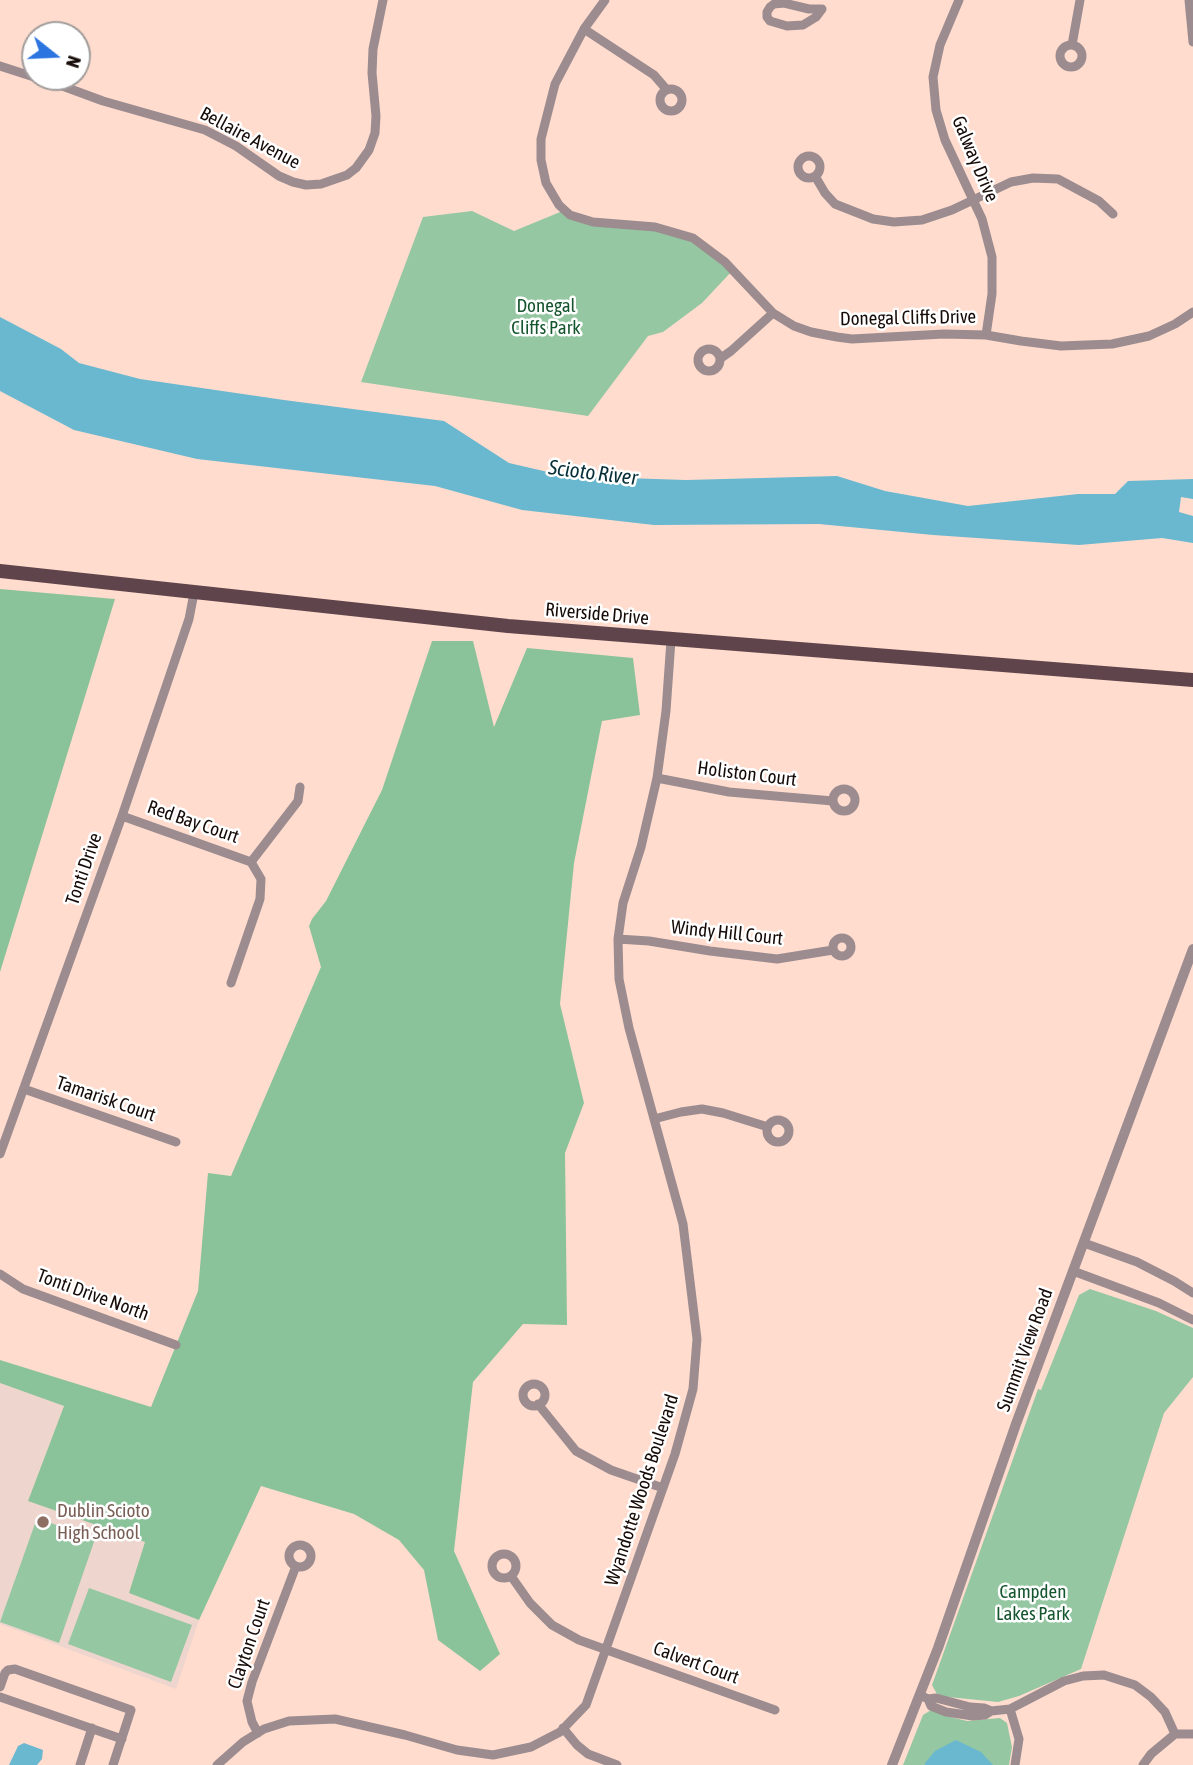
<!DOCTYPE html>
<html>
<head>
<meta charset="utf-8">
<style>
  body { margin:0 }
  #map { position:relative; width:1193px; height:1765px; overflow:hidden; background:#ffdcce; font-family:"Asap Condensed",sans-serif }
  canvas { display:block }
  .north { position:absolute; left:21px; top:21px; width:70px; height:70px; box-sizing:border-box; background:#fff; border:2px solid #a29d9c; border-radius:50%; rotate:108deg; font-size:19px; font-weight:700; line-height:28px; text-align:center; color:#160b07 }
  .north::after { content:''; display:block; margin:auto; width:24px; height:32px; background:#2c74e0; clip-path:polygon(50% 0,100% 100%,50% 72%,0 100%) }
</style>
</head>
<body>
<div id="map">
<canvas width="1193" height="1765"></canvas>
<div class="north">N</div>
</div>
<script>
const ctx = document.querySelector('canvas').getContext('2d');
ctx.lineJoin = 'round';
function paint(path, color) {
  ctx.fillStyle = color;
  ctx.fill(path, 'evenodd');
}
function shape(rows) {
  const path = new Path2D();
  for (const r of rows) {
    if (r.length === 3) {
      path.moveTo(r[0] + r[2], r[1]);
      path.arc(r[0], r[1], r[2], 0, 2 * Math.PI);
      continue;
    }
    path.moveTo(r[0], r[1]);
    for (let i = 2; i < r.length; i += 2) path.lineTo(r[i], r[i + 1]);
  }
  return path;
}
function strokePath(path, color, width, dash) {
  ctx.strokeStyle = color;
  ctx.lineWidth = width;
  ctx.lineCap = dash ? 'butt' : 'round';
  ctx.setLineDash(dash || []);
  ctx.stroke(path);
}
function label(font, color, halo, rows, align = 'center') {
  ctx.font = font + ' "Asap Condensed",sans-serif';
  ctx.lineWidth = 5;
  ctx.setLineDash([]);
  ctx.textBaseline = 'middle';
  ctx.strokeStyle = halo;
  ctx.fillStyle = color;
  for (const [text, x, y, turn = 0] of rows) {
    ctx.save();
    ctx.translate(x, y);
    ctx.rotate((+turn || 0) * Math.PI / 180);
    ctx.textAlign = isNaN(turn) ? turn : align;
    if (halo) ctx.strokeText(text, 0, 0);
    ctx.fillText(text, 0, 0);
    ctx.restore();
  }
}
const education = shape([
  [0,1383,64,1406,28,1501,146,1542,129,1593,199,1620,176,1689,0,1624]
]);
const green = shape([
  [565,210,570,215,655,227,693,238,733,270,702,303,663,332,648,336,588,416,361,382,423,217,472,211,514,231],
  [1090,1289,1156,1311,1193,1328,1193,1377,1164,1413,1081,1669,1019,1696,998,1702,938,1696,932,1685,1038,1389,1041,1390,1079,1295],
  [37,1518,95,1539,59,1643,0,1622],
  [89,1588,192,1625,171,1682,68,1644],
  [931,1710,946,1716,967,1721,1000,1718,1007,1723,1012,1747,1009,1765,903,1765,923,1715]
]);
const forest = shape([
  [0,589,115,599,0,972],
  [432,641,473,641,494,727,527,648,633,658,640,715,602,721,574,863,560,1004,584,1103,565,1153,567,1325,523,1324,473,1382,454,1551,500,1654,480,1671,438,1640,424,1570,399,1540,354,1514,261,1486,199,1620,129,1593,145,1542,28,1501,64,1406,0,1383,0,1360,151,1407,198,1291,208,1173,231,1176,321,967,309,926,312,919,326,901,382,790]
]);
const water = shape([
  [0,317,61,349,79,363,140,379,284,400,444,421,509,463,565,476,686,480,837,476,885,491,968,506,1078,494,1115,494,1128,481,1193,479,1193,499,1181,497,1179,512,1193,516,1193,543,1162,538,1079,545,933,535,819,524,654,525,522,510,435,486,197,459,74,430,0,391],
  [956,1740,981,1752,993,1765,925,1765,925,1763,935,1751],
  [24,1743,43,1750,42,1759,37,1765,9,1765,18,1746]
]);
const minor = shape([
  [605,0,584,29,555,84,541,139,541,160,546,183,559,205,570,215,593,222,655,227,693,238,725,262,773,313,794,326,811,332,837,337,852,339,944,334,986,335,1021,341,1061,346,1112,344,1149,336,1175,324,1193,312],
  [959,0,940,45,933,77,936,110,945,140,982,219,992,257,992,294,986,335],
  [1189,0,1193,42],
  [784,3,809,9,822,9,816,17,803,25,787,26,770,21,767,17,767,12,770,7,774,4,784,3],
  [584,29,654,75,667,90],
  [1072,45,1080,0],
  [1071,56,11],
  [0,66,65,87,103,101,205,130,236,146,279,176,293,182,306,185,321,184,347,175,356,168,369,150,375,133,376,116,372,73,373,49,383,0],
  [671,100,11],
  [809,167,11],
  [815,176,825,193,835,204,873,219,894,222,922,220,952,210,1011,182,1033,178,1058,179,1099,201,1113,214],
  [709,360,11],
  [721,358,731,351,773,313],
  [657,778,729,792,833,801],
  [844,800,11],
  [122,816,251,862,261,879,260,899,231,983],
  [251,862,298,801,300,787],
  [842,947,9],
  [618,939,649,941,710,951,777,959,833,950],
  [24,1089,176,1142],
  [654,1119,681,1112,702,1109,723,1113,768,1127],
  [778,1131,11],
  [0,1154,122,816,189,619,194,593],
  [1084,1243,1137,1262,1174,1281,1193,1293],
  [1073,1271,1159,1303,1193,1320],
  [0,1274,23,1289,176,1345],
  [534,1395,11],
  [538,1404,576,1451,611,1470,663,1488],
  [300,1556,11],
  [504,1566,12],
  [511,1576,530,1603,552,1625,579,1640,775,1710],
  [0,1687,5,1673,8,1670,15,1669,131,1710,113,1765],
  [920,1695,928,1699,931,1706,946,1712,973,1716,985,1715,991,1711,1010,1709,1064,1681,1083,1676,1104,1675,1135,1685,1151,1697,1165,1712,1175,1734],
  [0,1697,122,1739],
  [928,1699,936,1698,970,1707,984,1708,991,1711],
  [1010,1709,1019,1739,1015,1765],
  [563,1728,577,1745,588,1754,617,1765],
  [258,1733,252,1722,247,1701,252,1682,296,1566],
  [1175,1734,1193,1734],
  [80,1765,92,1728],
  [217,1765,243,1742,264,1729,289,1721,335,1719,405,1735,457,1750,493,1755,531,1747,560,1732,586,1705,675,1454,693,1389,697,1339,683,1224,629,1028,619,979,618,939,623,903,641,847,657,778,666,711,671,640],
  [1143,1765,1151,1754,1175,1734]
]);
const tertiary = shape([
  [892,1765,938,1648,1016,1424,1193,949]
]);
const primary = shape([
  [0,571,508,626,1193,680]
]);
const markers = [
  [43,1522,7,"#8d6e63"]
];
const streetNames = [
  ["Bellaire Avenue",250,138,28],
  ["Galway Drive",975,159,67],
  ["Donegal Cliffs Drive",908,318,-1],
  ["Riverside Drive",597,614,5],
  ["Holiston Court",747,774,7],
  ["Red Bay Court",193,822,19],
  ["Tonti Drive",84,869,-71],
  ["Windy Hill Court",727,933,6],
  ["Tamarisk Court",106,1099,19],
  ["Tonti Drive North",93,1295,20],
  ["Summit View Road",1025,1350,-70],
  ["Wyandotte Woods Boulevard",642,1490,-72],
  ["Clayton Court",249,1644,-71],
  ["Calvert Court",696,1663,20]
];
const parkNames = [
  ["Donegal",546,306],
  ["Cliffs Park",546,328],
  ["Campden",1033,1592],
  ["Lakes Park",1033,1614]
];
const educationNames = [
  ["Dublin Scioto",57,1511],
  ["High School",57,1533]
];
const waterNames = [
  ["Scioto River",593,473,7]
];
paint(education, '#eed5cd');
paint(green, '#95c7a2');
paint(forest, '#8ac399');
paint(water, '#6ab8d0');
strokePath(minor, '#9c8c8f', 9);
strokePath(tertiary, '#9c8c8f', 10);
strokePath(primary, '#5f454b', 14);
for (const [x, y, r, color] of markers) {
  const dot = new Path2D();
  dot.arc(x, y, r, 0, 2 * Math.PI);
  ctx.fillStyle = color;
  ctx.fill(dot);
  strokePath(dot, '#fff', 2.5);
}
label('19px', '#160b07', '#fff', streetNames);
label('19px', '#16562f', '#fff', parkNames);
label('19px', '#785e54', '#fff', educationNames, 'left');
label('italic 21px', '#072f39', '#fff', waterNames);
</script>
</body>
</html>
